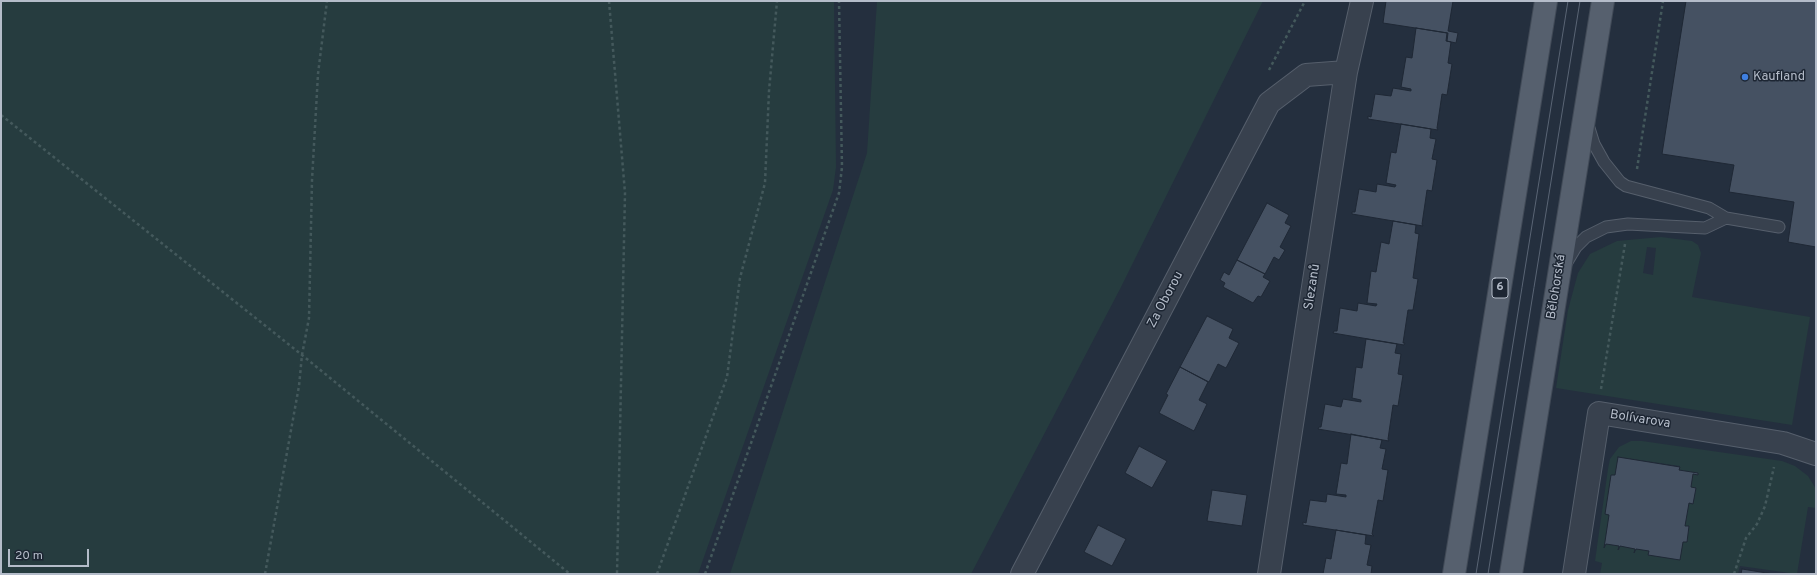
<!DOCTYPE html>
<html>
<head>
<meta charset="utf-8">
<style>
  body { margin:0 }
  #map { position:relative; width:1817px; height:575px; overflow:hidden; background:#242f3e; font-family:Overpass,sans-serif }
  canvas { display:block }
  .frame { position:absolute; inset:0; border:2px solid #b4bcc9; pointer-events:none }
  .scale { position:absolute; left:8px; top:549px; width:81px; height:18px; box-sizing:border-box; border:2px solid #b4bcc9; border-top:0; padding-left:5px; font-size:12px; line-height:14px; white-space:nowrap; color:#b4bcc9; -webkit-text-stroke:3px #1d2633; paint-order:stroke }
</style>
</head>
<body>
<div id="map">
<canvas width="1817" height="575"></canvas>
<div class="frame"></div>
<div class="scale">20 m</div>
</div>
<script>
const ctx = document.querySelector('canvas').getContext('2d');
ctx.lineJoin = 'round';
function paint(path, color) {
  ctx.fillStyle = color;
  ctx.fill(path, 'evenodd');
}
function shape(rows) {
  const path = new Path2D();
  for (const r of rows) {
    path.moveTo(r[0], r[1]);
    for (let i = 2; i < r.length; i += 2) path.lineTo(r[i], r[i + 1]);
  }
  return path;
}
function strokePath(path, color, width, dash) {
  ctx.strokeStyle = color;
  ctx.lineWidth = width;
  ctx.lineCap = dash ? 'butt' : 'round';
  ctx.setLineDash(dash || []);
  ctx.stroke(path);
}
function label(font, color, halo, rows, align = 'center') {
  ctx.font = font + ' Overpass,sans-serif';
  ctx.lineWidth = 3;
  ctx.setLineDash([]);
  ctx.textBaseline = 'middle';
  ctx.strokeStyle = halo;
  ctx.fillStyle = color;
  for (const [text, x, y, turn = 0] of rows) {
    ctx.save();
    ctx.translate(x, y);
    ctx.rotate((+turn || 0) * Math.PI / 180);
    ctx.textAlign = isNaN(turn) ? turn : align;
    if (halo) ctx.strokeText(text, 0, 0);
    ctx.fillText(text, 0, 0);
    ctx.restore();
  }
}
const green = shape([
  [1,1,834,1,836,167,833,190,698,574,1,574],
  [877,1,1263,1,1120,289,971,574,730,574,867,153],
  [1661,237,1692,241,1698,245,1701,253,1692,297,1810,317,1792,425,1556,388,1568,310,1578,273,1590,254,1617,241],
  [1647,247,1656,248,1653,275,1643,273],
  [1631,441,1642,441,1782,461,1795,466,1808,476,1816,489,1816,508,1808,507,1797,574,1740,566,1738,574,1600,574,1602,563,1595,561,1608,469,1610,459,1619,447],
  [1618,457,1680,466,1679,470,1697,475,1693,474,1691,487,1696,488,1693,504,1689,503,1685,526,1689,526,1687,542,1683,542,1680,560,1648,555,1649,551,1636,549,1634,553,1635,549,1620,546,1619,550,1619,546,1606,544,1604,548,1609,515,1605,514,1611,475,1615,475]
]);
const building = shape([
  [1386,1,1453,1,1448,31,1458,33,1456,43,1447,41,1448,33,1383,23,1386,1],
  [1686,1,1816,1,1816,247,1788,242,1794,202,1729,192,1734,165,1662,154,1686,1],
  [1416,28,1447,33,1446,41,1451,42,1448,63,1452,64,1447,95,1442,94,1437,128,1438,130,1368,119,1368,116,1371,117,1375,94,1391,96,1393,88,1411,91,1411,89,1401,87,1406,57,1412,58,1416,28],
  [1401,124,1431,129,1430,138,1436,139,1432,159,1437,160,1432,191,1427,190,1422,224,1423,226,1352,214,1352,212,1355,212,1359,189,1376,192,1377,184,1395,187,1396,185,1386,183,1391,152,1396,153,1401,124],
  [1267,203,1289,215,1285,223,1291,226,1280,247,1285,250,1279,260,1274,257,1265,274,1237,260,1267,203],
  [1393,221,1416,225,1415,233,1419,234,1413,278,1418,279,1413,310,1408,310,1403,343,1405,343,1404,345,1333,333,1334,331,1337,331,1340,308,1357,311,1358,303,1376,306,1377,304,1367,303,1371,271,1376,272,1381,242,1389,244,1393,221],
  [1237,260,1265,274,1263,277,1270,281,1261,297,1258,296,1253,303,1223,287,1225,283,1220,280,1224,272,1229,275,1237,260],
  [1207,316,1233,329,1229,338,1239,343,1226,368,1218,364,1209,382,1180,367,1207,316],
  [1366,339,1397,344,1395,353,1401,354,1398,374,1403,375,1398,406,1393,405,1388,439,1389,441,1318,429,1319,427,1321,427,1325,404,1341,407,1343,399,1361,402,1361,400,1352,398,1356,367,1362,368,1366,339],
  [1180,367,1208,382,1199,400,1207,404,1194,431,1159,413,1168,395,1166,394,1180,367],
  [1351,434,1382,440,1380,448,1386,449,1382,469,1388,470,1383,501,1378,500,1372,534,1374,536,1303,525,1303,522,1306,523,1310,500,1326,502,1327,494,1346,497,1346,495,1336,494,1341,463,1347,464,1351,434],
  [1139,446,1167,461,1152,488,1125,473,1139,446],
  [1618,457,1680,467,1679,470,1698,473,1698,475,1693,474,1691,487,1696,488,1693,504,1689,503,1685,526,1689,526,1687,542,1683,542,1680,560,1648,555,1649,551,1636,549,1634,553,1635,549,1620,546,1618,550,1619,546,1606,544,1604,548,1609,515,1605,514,1611,475,1615,475,1618,457],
  [1212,490,1247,495,1242,526,1207,521,1212,490],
  [1098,525,1126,539,1112,566,1084,552,1098,525],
  [1336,530,1366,535,1365,544,1371,545,1367,565,1372,566,1371,574,1323,574,1326,558,1331,559,1336,530],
  [1742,569,1773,574,1741,574,1742,569]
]);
const path = shape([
  [609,1,625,193,617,574],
  [1269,70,1305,1],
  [1,115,302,355,570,574],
  [1637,169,1663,1],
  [1601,389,1625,244],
  [265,574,299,386,302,355,309,318,312,180,318,74,327,1],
  [657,574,727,377,740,278,765,183,769,91,777,1],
  [705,574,839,193,842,167,839,1],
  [1734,574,1746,538,1757,524,1765,506,1774,467]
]);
const service = shape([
  [1588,125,1594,144,1604,162,1620,182,1626,186,1709,208,1726,218,1779,227],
  [1567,262,1576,247,1586,237,1606,227,1628,224,1705,228,1726,218]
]);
const minor = shape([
  [1022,574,1269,103,1306,75,1346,72],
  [1269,574,1346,72,1362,1],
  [1574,574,1599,413,1783,443,1816,454]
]);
const primary = shape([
  [1454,574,1546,1],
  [1511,574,1603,1]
]);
const tram = shape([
  [1476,574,1568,1],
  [1488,574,1580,1]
]);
const markers = [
  [1745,77,4,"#3f7fe0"]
];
const shields = [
  [1500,288,16]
];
const shieldNames = [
  ["6",1500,288]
];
const poiNames = [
  ["Kaufland",1753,77]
];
const streetNames = [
  ["Slezanů",1313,287,-81],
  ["Bělohorská",1557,287,-81],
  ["Za Oborou",1166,300,-62],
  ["Bolívarova",1640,420,9]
];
paint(green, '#263c3f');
paint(building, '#455162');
strokePath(building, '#1f2835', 1);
strokePath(service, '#565f6c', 13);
strokePath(minor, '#565f6c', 24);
strokePath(primary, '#414a57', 24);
strokePath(path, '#44595c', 2.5, [3, 3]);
strokePath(service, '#38414e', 11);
strokePath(minor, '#38414e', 22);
strokePath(primary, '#56606e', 22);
strokePath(tram, '#5a6575', 1);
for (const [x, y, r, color] of markers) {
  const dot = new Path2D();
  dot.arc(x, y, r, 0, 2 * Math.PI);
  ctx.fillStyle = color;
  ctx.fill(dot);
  strokePath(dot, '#1d2633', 1.5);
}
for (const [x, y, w] of shields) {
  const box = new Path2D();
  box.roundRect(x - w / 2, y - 10, w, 20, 3);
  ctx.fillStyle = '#1d2633';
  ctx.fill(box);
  strokePath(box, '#b4bcc9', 1);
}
label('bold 12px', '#b4bcc9', null, shieldNames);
label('13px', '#b4bcc9', '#1d2633', poiNames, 'left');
label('13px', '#b4bcc9', '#1d2633', streetNames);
</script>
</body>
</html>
